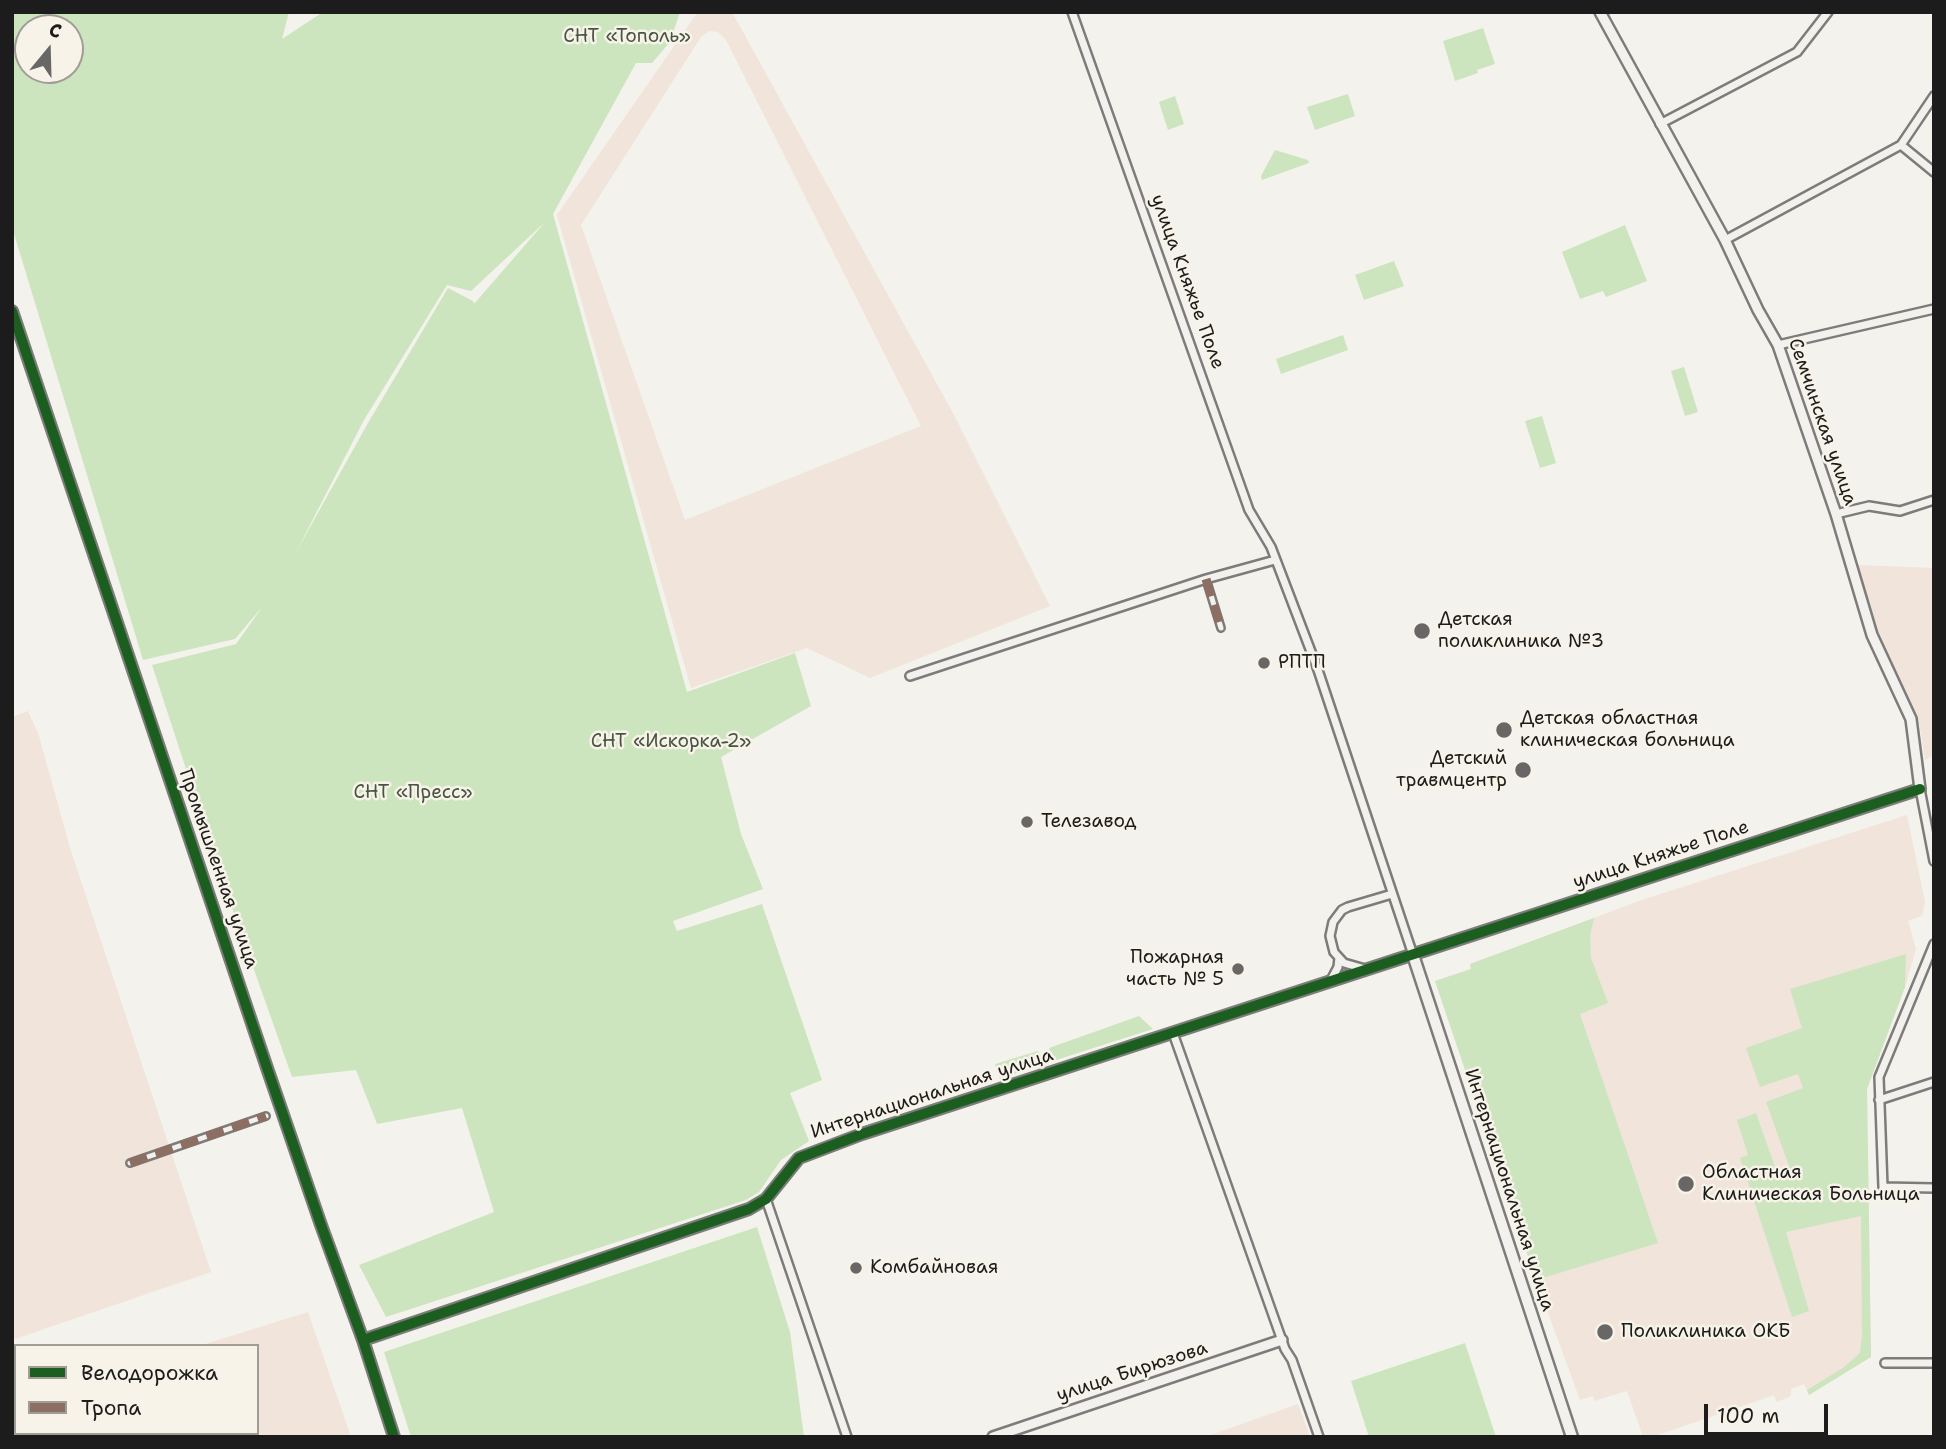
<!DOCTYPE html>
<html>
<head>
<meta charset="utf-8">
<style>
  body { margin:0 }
  #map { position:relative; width:1946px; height:1449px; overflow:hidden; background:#f4f2ec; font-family:"Shantell Sans",sans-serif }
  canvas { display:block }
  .frame { position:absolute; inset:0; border:14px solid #1c1c1c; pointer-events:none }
  .legend { position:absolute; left:14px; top:1344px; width:245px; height:91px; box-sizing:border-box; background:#f7f3e8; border:2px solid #9f9d96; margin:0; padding:9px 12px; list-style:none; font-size:21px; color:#1c1c1c }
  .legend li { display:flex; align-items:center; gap:14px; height:35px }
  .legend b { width:35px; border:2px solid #9f9d96 }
  .north { position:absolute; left:14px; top:14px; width:70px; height:70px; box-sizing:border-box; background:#f7f3e8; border:2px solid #9f9d96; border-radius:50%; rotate:19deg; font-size:19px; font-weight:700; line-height:28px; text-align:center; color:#1c1c1c }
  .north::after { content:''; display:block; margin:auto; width:24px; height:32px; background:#686765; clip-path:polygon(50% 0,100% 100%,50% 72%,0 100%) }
  .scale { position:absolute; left:1704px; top:1404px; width:124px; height:32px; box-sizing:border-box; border:4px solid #1c1c1c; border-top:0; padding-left:9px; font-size:21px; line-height:24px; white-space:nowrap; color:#1c1c1c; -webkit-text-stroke:5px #f7f3e8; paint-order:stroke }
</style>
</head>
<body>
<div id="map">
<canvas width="1946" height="1449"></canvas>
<div class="frame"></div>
<ul class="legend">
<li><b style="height:9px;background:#1b5e20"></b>Велодорожка</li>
<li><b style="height:9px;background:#8d6e63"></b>Тропа</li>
</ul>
<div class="north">С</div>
<div class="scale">100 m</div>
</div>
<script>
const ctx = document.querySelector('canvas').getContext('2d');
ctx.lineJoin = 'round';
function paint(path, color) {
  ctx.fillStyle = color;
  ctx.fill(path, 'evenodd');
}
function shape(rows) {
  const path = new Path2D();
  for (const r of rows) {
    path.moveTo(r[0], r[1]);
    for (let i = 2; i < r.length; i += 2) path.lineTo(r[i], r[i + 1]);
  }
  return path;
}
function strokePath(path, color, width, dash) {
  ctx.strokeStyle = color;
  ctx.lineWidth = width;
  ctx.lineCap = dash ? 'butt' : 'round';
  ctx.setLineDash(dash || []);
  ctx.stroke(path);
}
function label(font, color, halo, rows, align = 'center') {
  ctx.font = font + ' "Shantell Sans",sans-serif';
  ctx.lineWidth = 5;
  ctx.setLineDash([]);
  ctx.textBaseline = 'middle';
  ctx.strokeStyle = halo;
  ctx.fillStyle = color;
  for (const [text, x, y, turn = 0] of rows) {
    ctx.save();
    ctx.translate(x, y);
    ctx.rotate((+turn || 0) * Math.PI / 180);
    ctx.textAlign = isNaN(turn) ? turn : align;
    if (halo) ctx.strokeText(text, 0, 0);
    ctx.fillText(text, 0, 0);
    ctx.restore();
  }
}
const built = shape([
  [732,12,954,415,1050,606,870,678,807,648,691,688,557,215,697,13],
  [709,31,718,32,726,40,921,426,685,520,581,225,701,37],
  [1856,565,1934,568,1934,755,1925,760,1919,722,1880,641],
  [28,711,39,736,70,848,211,1272,12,1340,12,717],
  [1907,815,1925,902,1922,916,1908,921,1916,949,1905,987,1867,1089,1871,1357,1809,1395,1804,1384,1791,1389,1791,1396,1777,1402,1774,1395,1652,1437,1643,1437,1627,1391,1594,1401,1593,1396,1580,1400,1536,1280,1435,981,1471,969,1470,964,1642,900],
  [308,1312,351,1437,12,1437,12,1403,16,1402,16,1433,257,1433,257,1346,199,1346],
  [1298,1404,1310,1437,1205,1437]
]);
const green = shape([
  [12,12,289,12,282,39,323,12,680,12,670,42,652,63,636,63,553,214,687,692,795,653,811,706,721,757,741,834,763,889,673,921,677,931,762,904,822,1080,790,1093,809,1141,781,1160,759,1192,746,1200,386,1317,359,1265,494,1212,462,1108,377,1124,356,1070,292,1077,224,885,152,665,236,644,263,606,235,639,143,660,12,227],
  [28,28,70,28,70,70,28,70],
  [545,222,474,304,473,301,448,288,368,423,295,554,364,420,447,285,471,291],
  [1483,28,1495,64,1477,70,1478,73,1455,81,1443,41],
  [1348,94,1355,116,1315,130,1307,107],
  [1175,96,1184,124,1168,130,1159,102],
  [1275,150,1308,160,1309,163,1262,180,1261,176],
  [1625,225,1647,281,1606,297,1603,291,1580,299,1562,252],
  [1394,261,1404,286,1364,300,1355,275],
  [1343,335,1348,350,1281,374,1276,359],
  [1684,367,1698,412,1685,416,1671,371],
  [1542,416,1556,463,1540,468,1525,421],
  [1594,918,1590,936,1591,958,1608,1003,1580,1014,1658,1243,1536,1280,1435,981,1471,969,1470,964],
  [1906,954,1905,987,1867,1089,1871,1357,1809,1395,1807,1390,1843,1368,1860,1353,1862,1335,1861,1216,1786,1232,1809,1311,1792,1317,1740,1158,1748,1155,1737,1120,1756,1113,1776,1170,1789,1166,1766,1102,1803,1088,1798,1074,1760,1087,1746,1048,1802,1028,1790,989],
  [1139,1016,1153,1029,1053,1061,1049,1048],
  [1038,1051,1044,1065,1000,1078,995,1064],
  [757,1227,790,1332,804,1437,411,1437,384,1352],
  [1465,1343,1496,1437,1369,1437,1351,1381]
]);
const pedestrian = shape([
  [1206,579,1221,628],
  [130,1163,266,1116]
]);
const minor = shape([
  [1072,12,1249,510,1271,547,1318,670,1413,955],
  [1660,124,1797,52,1828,12],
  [1901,145,1934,172],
  [1725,240,1901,145,1934,96],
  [1778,345,1934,309],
  [1836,514,1869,506,1900,511,1934,500],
  [910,676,1206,579,1275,560],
  [1920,789,1934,861],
  [1934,944,1879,1077,1883,1187,1934,1188],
  [1365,969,1344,963,1334,952,1330,936,1333,922,1342,910,1348,907,1392,894],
  [1330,982,1338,967,1339,958],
  [1173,1033,1285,1349,1292,1360,1319,1437],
  [1879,1100,1934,1082],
  [766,1199,847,1437],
  [1885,1363,1934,1363]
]);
const tertiary = shape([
  [12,311,266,1065,321,1225,363,1340,394,1437],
  [363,1340,749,1209,766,1199,799,1158,862,1134,1920,789,1911,719,1872,635,1836,514,1778,345,1758,310,1725,240,1600,12],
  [993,1437,1282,1340]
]);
const secondary = shape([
  [1413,955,1572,1437]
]);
const quiet = shape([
  [1206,579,1221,628],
  [130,1163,266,1116]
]);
const cycleway = shape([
  [12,311,266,1065,321,1225,363,1340,394,1437],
  [363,1340,749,1209,766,1199,799,1158,862,1134,1920,789]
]);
const markers = [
  [1422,631,9,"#686765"],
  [1264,663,7,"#686765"],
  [1504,730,9,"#686765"],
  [1523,770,9,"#686765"],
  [1027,822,7,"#686765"],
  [1238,969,7,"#686765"],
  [1686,1184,9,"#686765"],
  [856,1268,7,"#686765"],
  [1605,1332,9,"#686765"]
];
const parkNames = [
  ["СНТ «Тополь»",627,37],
  ["СНТ «Искорка-2»",671,742],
  ["СНТ «Пресс»",413,793]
];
const streetNames = [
  ["улица Княжье Поле",1187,282,70],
  ["Семчинская улица",1822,422,71],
  ["улица Княжье Поле",1661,855,-18],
  ["Промышленная улица",218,869,71],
  ["Интернациональная улица",932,1094,-18],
  ["Интернациональная улица",1509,1190,72],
  ["улица Бирюзова",1132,1372,-18]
];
const poiNames = [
  ["Детская",1438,620],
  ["поликлиника №3",1438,642],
  ["РПТП",1278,663],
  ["Детская областная",1520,719],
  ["клиническая больница",1520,741],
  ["Детский",1507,759,"right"],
  ["травмцентр",1507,781,"right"],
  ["Телезавод",1041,822],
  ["Пожарная",1224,958,"right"],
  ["часть № 5",1224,980,"right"],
  ["Областная",1702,1173],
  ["Клиническая Больница",1702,1195],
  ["Комбайновая",870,1268],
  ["Поликлиника ОКБ",1621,1332]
];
paint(built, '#f0e4db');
paint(green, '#cce5be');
strokePath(pedestrian, '#7d7c7a', 10);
strokePath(minor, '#7d7c7a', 12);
strokePath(tertiary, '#7d7c7a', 14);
strokePath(secondary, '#7d7c7a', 15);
strokePath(pedestrian, '#f2f1ed', 5);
strokePath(minor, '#f2f1ed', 7);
strokePath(tertiary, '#f2f1ed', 9);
strokePath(secondary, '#f2f1ed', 10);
strokePath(quiet, '#8d6e63', 9, [18, 9]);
strokePath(cycleway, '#1b5e20', 10);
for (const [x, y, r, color] of markers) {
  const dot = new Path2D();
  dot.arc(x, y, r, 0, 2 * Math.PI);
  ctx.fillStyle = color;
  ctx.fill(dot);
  strokePath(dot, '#f7f3e8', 2.5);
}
label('19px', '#475542', '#f7f3e8', parkNames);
label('19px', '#1c1c1c', '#f7f3e8', streetNames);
label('19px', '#1c1c1c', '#f7f3e8', poiNames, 'left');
</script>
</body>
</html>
